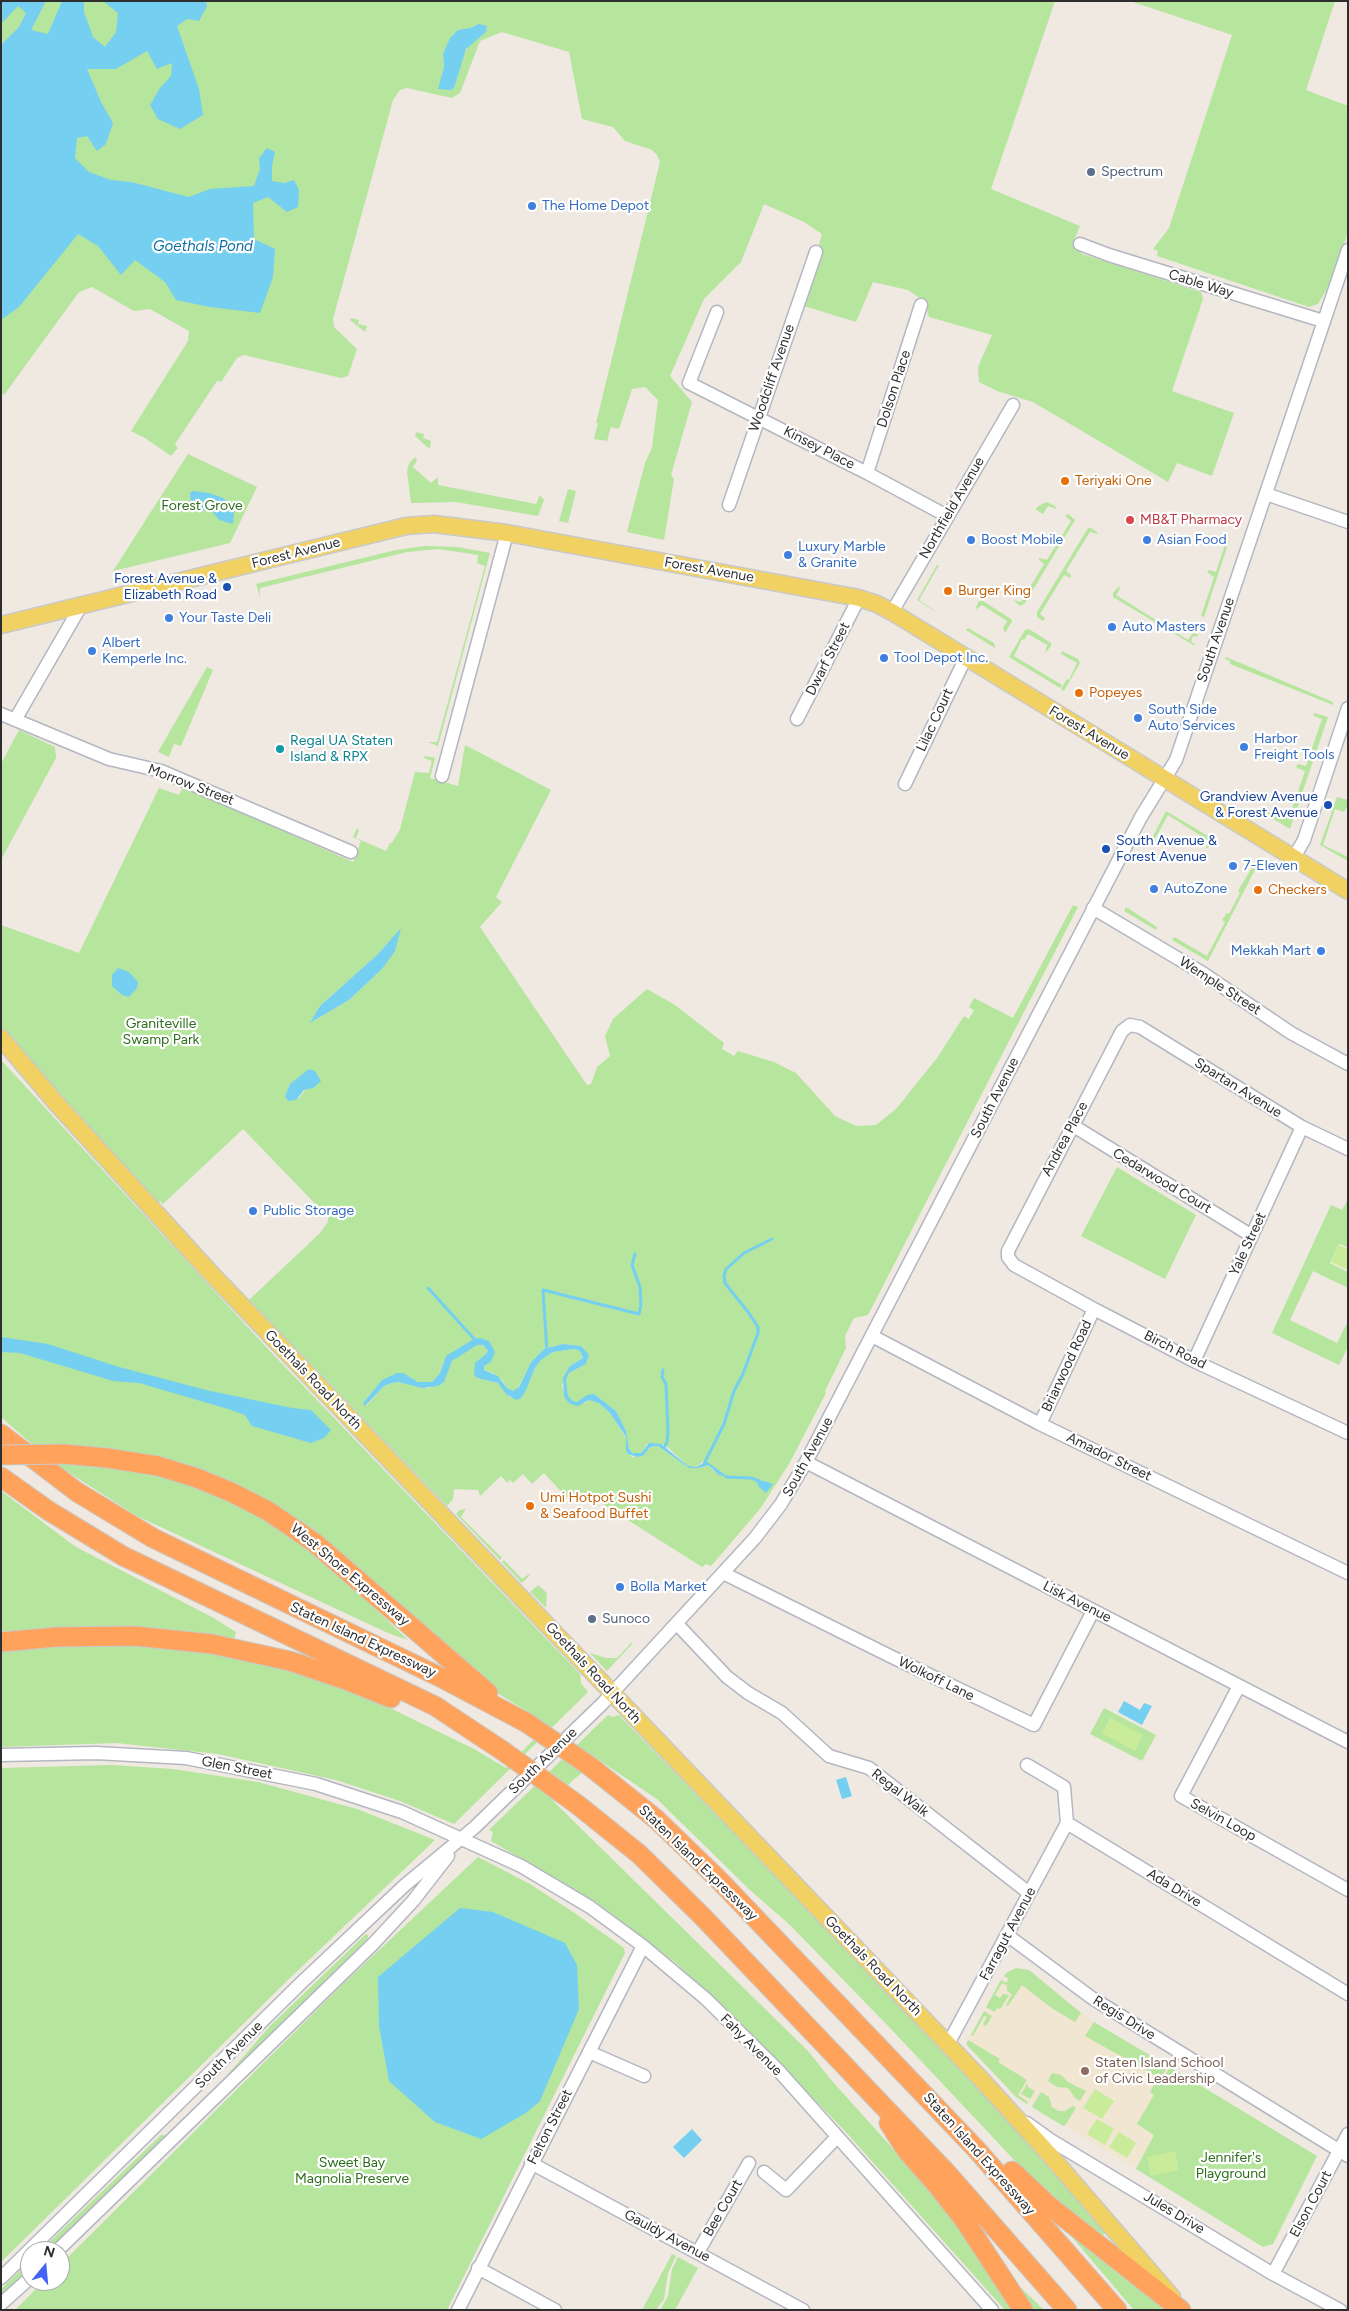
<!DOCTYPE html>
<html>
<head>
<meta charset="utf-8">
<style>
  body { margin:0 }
  #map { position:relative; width:1349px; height:2311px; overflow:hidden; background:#efe9e1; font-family:Figtree,sans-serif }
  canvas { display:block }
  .frame { position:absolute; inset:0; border:2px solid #2e2e2e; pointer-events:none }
  .north { position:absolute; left:20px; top:2241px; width:50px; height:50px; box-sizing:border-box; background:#fff; border:1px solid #ababab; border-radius:50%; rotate:17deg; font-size:14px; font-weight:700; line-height:20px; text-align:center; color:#2e2e2e }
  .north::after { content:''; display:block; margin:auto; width:18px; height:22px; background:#4264fb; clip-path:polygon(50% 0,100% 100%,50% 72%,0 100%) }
</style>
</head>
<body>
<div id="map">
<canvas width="1349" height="2311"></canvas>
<div class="frame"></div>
<div class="north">N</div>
</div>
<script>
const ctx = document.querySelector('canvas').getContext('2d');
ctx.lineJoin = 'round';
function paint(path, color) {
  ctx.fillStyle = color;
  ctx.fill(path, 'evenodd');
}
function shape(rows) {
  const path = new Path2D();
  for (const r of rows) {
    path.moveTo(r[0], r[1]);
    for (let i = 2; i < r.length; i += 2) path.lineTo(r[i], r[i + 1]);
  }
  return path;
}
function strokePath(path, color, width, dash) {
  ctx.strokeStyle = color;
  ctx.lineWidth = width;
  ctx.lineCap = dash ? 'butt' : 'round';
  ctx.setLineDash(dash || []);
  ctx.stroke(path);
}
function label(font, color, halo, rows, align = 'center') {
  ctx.font = font + ' Figtree,sans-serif';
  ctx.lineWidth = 4.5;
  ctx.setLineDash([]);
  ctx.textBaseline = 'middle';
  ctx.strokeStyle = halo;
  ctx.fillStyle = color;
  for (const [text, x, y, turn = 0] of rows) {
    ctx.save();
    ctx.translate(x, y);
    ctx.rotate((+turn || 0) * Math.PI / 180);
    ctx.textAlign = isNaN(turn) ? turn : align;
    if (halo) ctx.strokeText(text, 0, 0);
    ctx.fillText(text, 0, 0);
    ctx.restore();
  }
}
const education = shape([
  [1016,1968,1029,1970,1094,2022,1185,2076,1136,2169,1016,2097,966,2044,1003,1977,1006,1973]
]);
const green = shape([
  [1,1,1055,1,991,189,1080,226,1072,245,1082,254,1201,292,1203,299,1172,391,1234,413,1212,476,1177,463,1168,482,1033,402,997,391,979,382,978,367,992,335,929,317,924,301,908,290,873,282,856,322,804,306,804,297,822,234,804,222,764,204,741,262,704,299,670,376,692,402,671,475,674,479,664,540,627,532,645,463,652,448,658,400,645,387,632,389,619,429,611,427,607,441,594,439,598,423,596,423,660,162,657,155,652,150,625,141,613,127,582,119,569,52,502,32,480,41,460,93,452,98,407,88,400,90,393,100,333,319,334,327,357,349,348,376,341,378,244,355,237,358,221,382,217,381,175,444,178,448,171,456,145,438,131,431,188,341,189,331,150,309,134,311,92,287,79,292,4,395,1,393],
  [479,24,461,61,454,88,439,89,444,67,443,54,458,30,470,28],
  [1130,1,1335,1,1306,90,1348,106,1348,232,1331,282,1318,304,1309,307,1157,256,1158,251,1153,249,1169,228,1232,35],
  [351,318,359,320,358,324,367,326,365,332,350,320],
  [416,432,424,434,423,438,431,441,430,448,427,447,415,436],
  [188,454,257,487,230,543,113,571],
  [415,457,417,461,413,467,431,483,438,477,438,485,536,504,540,495,544,500,538,516,456,502,411,503,407,471,409,464],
  [568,489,576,491,568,523,559,521],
  [1046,502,1055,506,1056,509,1048,506,1043,514,1036,510,1037,507],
  [1068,514,1075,520,1025,603,1020,606,1013,600,1021,602,1044,564,1039,560,1039,558,1047,560,1071,521,1065,516],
  [1088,528,1091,528,1097,532,1098,534,1090,532,1088,535,1066,571,1071,575,1071,578,1064,575,1040,614,1045,618,1043,621,1037,617,1037,612],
  [1221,538,1229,541,1204,617,1201,616,1214,577,1207,572,1209,570,1216,572,1225,545,1218,541,1218,539],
  [424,546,458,547,490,553,438,746,428,742,437,742,457,669,485,566,477,563,478,555,438,549,407,552,260,588,260,597,256,584,396,550],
  [937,565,939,565,919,600,943,616,917,600],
  [1119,586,1120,589,1116,595,1188,640,1193,633,1198,634,1197,637,1193,636,1191,642,1195,644,1195,646,1113,597,1113,593],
  [979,601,983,601,1011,619,1012,621,1005,633,1003,628,1007,621,982,605,975,610],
  [968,628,994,643,995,648,966,630],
  [1029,629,1051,643,1051,646,1045,653,1047,645,1028,634,1024,640,1022,639,1014,656,1062,685,1060,688,1009,657,1025,630],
  [1062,651,1078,659,1080,663,1064,691,1061,689,1067,679,1069,680,1077,663,1061,654],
  [1226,657,1333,702,1333,705,1230,664,1230,661,1225,659],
  [207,667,213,670,181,746,174,744,169,757,158,752],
  [1314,713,1328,717,1290,829,1260,811,1263,809,1278,817,1289,818,1305,771,1297,768,1296,766,1298,764,1306,766,1322,719,1314,716],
  [19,730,55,747,56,758,1,860,1,764],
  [465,745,551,790,496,897,502,902,480,927,587,1085,591,1084,597,1067,610,1056,605,1036,613,1019,647,989,675,1005,724,1043,722,1049,734,1056,738,1051,774,1062,796,1073,835,1116,856,1126,876,1125,896,1109,937,1058,964,1016,969,1019,974,1010,969,1007,974,998,1013,1018,1073,905,1078,907,868,1315,854,1318,845,1336,846,1348,825,1391,826,1393,789,1464,760,1509,711,1566,706,1564,702,1567,601,1503,586,1496,575,1496,568,1499,544,1473,532,1484,523,1474,513,1483,510,1480,507,1483,501,1476,480,1496,478,1490,454,1489,453,1499,447,1506,249,1300,320,1233,328,1222,328,1217,243,1129,163,1204,160,1201,155,1205,1,1031,1,925,79,953,159,788,179,795,183,787,353,862,361,841,353,837,357,828,359,830,356,838,386,851,390,843,392,843,400,829,415,772,429,773,432,761,424,758,425,756,435,758,430,778,458,786],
  [401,929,382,969,349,1000,312,1022,320,1006,378,954],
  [295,1082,305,1090,299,1098,285,1096,290,1084],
  [485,1339,493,1358,484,1366,484,1370,493,1373,502,1380,507,1388,513,1391,517,1390,531,1362,544,1349,563,1344,581,1346,588,1359,586,1364,569,1373,566,1380,568,1396,573,1401,577,1402,594,1394,616,1411,626,1431,629,1449,632,1453,641,1453,647,1444,665,1445,688,1466,697,1467,703,1461,715,1469,725,1476,714,1471,708,1465,699,1468,689,1468,658,1446,650,1447,643,1456,632,1457,626,1450,626,1438,610,1413,599,1403,589,1400,585,1403,568,1402,562,1386,570,1366,583,1358,580,1351,574,1349,553,1352,541,1360,535,1368,530,1380,511,1398,498,1383,477,1378,488,1351,483,1345,476,1345,452,1361,430,1388,398,1382,392,1383,384,1386,366,1406,363,1403,382,1380,408,1376,418,1382,432,1382,440,1373,444,1361],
  [1337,797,1348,800,1348,805,1344,812,1335,809,1323,845,1348,857,1348,861,1320,845],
  [1166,811,1213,839,1208,848,1206,848,1209,841,1168,815,1151,846,1148,846],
  [1254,864,1257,866,1208,961,1172,940,1174,937,1207,956,1225,922,1222,920,1227,913,1229,914,1240,893,1238,891],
  [1126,907,1157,927,1156,930,1124,911],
  [1,1060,267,1348,580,1674,581,1683,588,1692,454,1824,400,1801,336,1780,218,1754,116,1743,1,1747,1,1650,63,1645,166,1646,237,1656,320,1678,392,1709,474,1749,506,1768,548,1725,499,1694,306,1525,259,1497,210,1473,158,1458,34,1446,1,1417],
  [1117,1167,1196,1215,1165,1279,1081,1236],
  [1348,1199,1348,1247,1339,1244,1330,1263,1348,1272,1348,1288,1313,1271,1290,1320,1337,1343,1348,1321,1348,1347,1339,1365,1272,1333,1331,1205,1342,1210],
  [52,1462,156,1473,205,1487,256,1512,320,1556,408,1640,388,1633,137,1516],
  [1,1491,76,1547,212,1617,236,1632,234,1639,121,1630,1,1631],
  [466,1509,461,1517,502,1558,500,1560,456,1514,460,1510],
  [504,1560,522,1579,529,1574,530,1575,522,1583,502,1562],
  [538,1585,547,1593,546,1608,530,1592],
  [631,1643,633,1643,607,1671,590,1653,606,1658,617,1658],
  [1104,1708,1156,1735,1142,1761,1090,1734],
  [608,1715,613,1717,619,1715,950,2056,1106,2232,1103,2235,1098,2234,1027,2181,1017,2163,891,2029,789,1924,751,1891,657,1799,599,1760,574,1779,553,1801,808,2051,832,2081,923,2182,972,2243,1015,2310,1005,2310,844,2130,750,2033,676,1963,596,1902,491,1841,493,1832,489,1830],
  [111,1765,173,1769,258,1782,357,1809,435,1840,291,1977,1,2262,1,1768],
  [478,1857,530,1884,573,1912,624,1948,625,1953,447,2310,15,2310,44,2281,60,2281,60,2265,343,1984],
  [366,1934,368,1935,368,1938,224,2081,223,2080,270,2026],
  [1016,1968,1029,1970,1081,2013,1075,2022,1053,2009,1022,1985,1008,2006,1006,2005,1012,1994,1007,1991,1007,1985,1002,1983,995,1995,1000,1998,1003,1994,1009,1995,1001,2008,996,2009,995,2012,986,2007,1001,1980,1006,1983,1009,1979,1004,1976,1006,1973],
  [984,2011,992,2016,986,2026,983,2024,987,2017,984,2016,973,2036,971,2035],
  [1094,2022,1168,2066,1160,2078,1162,2080,1170,2067,1317,2156,1273,2244,1263,2247,1136,2169,1154,2135,1137,2124,1154,2095,1150,2092,1158,2077,1085,2036],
  [968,2040,1000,2059,998,2062,1027,2080,1018,2095,1028,2102,1027,2104,1016,2097,966,2044],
  [1052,2073,1061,2075,1068,2082,1086,2091,1080,2101,1075,2098,1068,2088,1057,2087,1048,2081],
  [1028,2083,1028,2087,1035,2091,1030,2099,1021,2094],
  [1041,2092,1049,2097,1052,2107,1058,2111,1065,2111,1073,2106,1076,2108,1066,2124,1063,2126,1032,2107],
  [161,2135,165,2135,165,2139,49,2251,40,2251],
  [1066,2230,1170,2310,1134,2310],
  [672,2254,676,2256,668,2273,664,2299,656,2310,642,2310],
  [678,2257,698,2268,675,2310,660,2310,668,2296,672,2269],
  [30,2261,30,2270,1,2298,1,2289],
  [1010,2277,1044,2310,1031,2310]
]);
const pitch = shape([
  [1339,1245,1348,1249,1348,1270,1331,1262],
  [1110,1718,1143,1735,1135,1751,1102,1733],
  [1095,2089,1114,2101,1102,2119,1083,2108],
  [1097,2119,1114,2129,1105,2145,1087,2134],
  [1119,2132,1136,2143,1127,2158,1109,2147],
  [1175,2151,1179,2170,1151,2176,1147,2157]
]);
const water = shape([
  [1,1,46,1,31,30,48,34,62,1,84,1,84,12,93,37,105,47,116,32,118,13,103,1,206,1,207,6,199,21,187,19,177,26,199,89,203,115,180,129,158,119,150,105,160,88,171,76,172,63,157,69,147,51,116,69,87,69,101,102,113,123,106,144,97,151,87,136,77,138,75,158,89,172,111,180,131,182,189,197,210,189,254,186,260,169,259,158,267,148,275,152,272,166,272,181,284,183,294,180,299,190,298,207,287,212,268,197,253,203,254,239,275,249,273,277,260,313,210,307,176,300,165,282,135,260,121,275,98,246,78,234,19,307,1,320,1,45,19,27,26,13,18,6,1,24],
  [479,24,487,26,486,32,466,49,454,88,451,90,438,89,444,67,443,54,450,38,458,30,470,28],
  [193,491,209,493,223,498,229,503,234,510,233,524,219,520,212,511,200,510,191,504,190,493],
  [401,928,395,951,382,969,349,1000,310,1023,320,1006,378,954],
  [118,968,129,972,138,982,137,988,129,997,122,995,112,986,112,975],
  [309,1069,315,1071,321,1081,313,1088,304,1090,296,1100,288,1101,285,1096,290,1084],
  [1,1337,48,1344,119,1367,206,1390,292,1408,311,1410,331,1430,324,1438,311,1443,252,1426,245,1415,228,1409,139,1383,113,1381,20,1353,1,1352],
  [480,1338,489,1341,495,1352,491,1362,484,1366,484,1370,498,1376,507,1388,513,1391,519,1387,531,1362,544,1349,563,1344,581,1346,589,1355,586,1364,569,1373,566,1380,568,1396,573,1401,577,1402,587,1395,594,1394,616,1411,626,1431,629,1449,632,1453,641,1453,649,1443,661,1444,688,1466,697,1467,706,1461,728,1477,719,1475,708,1465,699,1468,689,1468,658,1446,650,1447,643,1456,637,1457,628,1454,626,1450,626,1437,610,1413,599,1403,589,1400,578,1406,573,1405,568,1402,564,1396,563,1378,570,1366,583,1358,580,1351,574,1349,553,1352,541,1360,535,1368,525,1392,521,1398,516,1400,506,1394,498,1383,477,1378,474,1374,475,1363,486,1354,488,1351,483,1345,477,1345,452,1361,444,1382,438,1386,422,1388,398,1382,392,1383,384,1386,365,1406,363,1403,382,1380,397,1373,403,1373,418,1382,432,1382,440,1373,446,1356,474,1339],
  [756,1480,764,1481,773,1484,766,1493,759,1487],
  [1124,1701,1140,1710,1144,1703,1152,1706,1142,1725,1118,1712],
  [846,1777,852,1796,842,1799,836,1780],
  [460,1908,493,1912,565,1943,577,1965,579,2009,540,2101,526,2113,481,2139,435,2122,389,2081,379,2026,378,1977],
  [692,2129,702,2140,684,2158,673,2147]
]);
const stream = shape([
  [428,1288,476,1341],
  [547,1352,543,1290,639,1314,641,1304,640,1287,632,1265,635,1254],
  [663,1370,662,1377,666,1384,668,1431,667,1442,664,1448],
  [704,1464,724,1424,734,1391,743,1374,758,1333,758,1327,748,1312,725,1283,724,1276,726,1269,744,1253,772,1239],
  [726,1477,751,1478,759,1481]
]);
const minor = shape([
  [1080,244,1109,255,1323,321],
  [717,312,689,383,867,473,947,516],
  [867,473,921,305],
  [1266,494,1348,522],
  [729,505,816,252],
  [892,612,1013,405],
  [1,714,109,759,161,771,351,852],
  [797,719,859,598],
  [15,720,82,604],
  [442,776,507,533],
  [905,784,966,657],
  [1293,859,1304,840,1348,708],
  [1093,908,1204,974,1291,1033,1348,1064],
  [1072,1125,1252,1236],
  [1348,1149,1302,1127,1140,1027,1130,1025,1122,1031,1008,1251,1008,1257,1014,1265,1094,1309,1194,1361,1348,1433],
  [872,1336,1040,1424,1348,1573],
  [1194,1361,1302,1127],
  [1040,1424,1094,1309],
  [806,1462,1348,1742],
  [723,1573,892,1657,1034,1725,1093,1611],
  [677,1624,727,1677,748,1693,782,1713,829,1756,869,1768,1029,1893],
  [1239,1686,1181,1796,1348,1890],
  [1,1755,96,1753,186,1758,316,1784,402,1812,521,1866,590,1907,643,1946,706,1999,778,2070,992,2310],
  [1027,1765,1064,1787,1067,1823,1348,1994],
  [1007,1935,1092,1998,1348,2156],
  [948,2044,1067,1823],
  [589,2052,644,2076],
  [1027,2123,1052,2141,1273,2274,1340,2310],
  [531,2163,803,2310],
  [764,2172,786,2190,837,2137],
  [57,2251,373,1944,413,1901,448,1856],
  [698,2252,749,2163],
  [478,2268,555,2310],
  [1273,2274,1348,2134],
  [1,2278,301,1983,405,1885,475,1827,603,1703,755,1538,781,1504,806,1462,1141,817,1176,760,1348,250],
  [1,2304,30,2278],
  [458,2310,643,1946]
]);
const major = shape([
  [1,625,406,526,434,524,507,533,859,598,877,604,892,612,1348,891],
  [1,1038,57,1104,207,1269,980,2078,1048,2153,1172,2297]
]);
const highway = shape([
  [1,1434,77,1492,153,1538,442,1678,527,1723],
  [107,1458,158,1466,197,1478,233,1493,268,1511,315,1543,488,1693],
  [1,1477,49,1511,123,1556,435,1706,503,1751],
  [1,1642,57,1637,135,1636,212,1644,290,1661,346,1680,391,1698],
  [591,1767,656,1819,718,1879,976,2149,1117,2310],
  [578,1805,639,1854,702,1916,946,2172,1067,2310],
  [889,2123,907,2151,936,2184,965,2221,1023,2310],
  [1012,2171,1048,2205,1181,2310]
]);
const highwayBridge = shape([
  [1,1455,63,1454,107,1458],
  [527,1723,591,1767],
  [503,1751,578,1805]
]);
const markers = [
  [1091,172,5,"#5c6f8a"],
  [532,206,5,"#3f7fe0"],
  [1065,481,5,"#e8710a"],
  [1130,520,5,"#e0444e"],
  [971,540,5,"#3f7fe0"],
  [1147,540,5,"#3f7fe0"],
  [788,555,5,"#3f7fe0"],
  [227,587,5,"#1a4fb4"],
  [948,591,5,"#e8710a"],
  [169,618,5,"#3f7fe0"],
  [1112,627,5,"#3f7fe0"],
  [92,651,5,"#3f7fe0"],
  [884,658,5,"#3f7fe0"],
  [1079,693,5,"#e8710a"],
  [1138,718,5,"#3f7fe0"],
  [1244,747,5,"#3f7fe0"],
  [280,749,5,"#0f9aa8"],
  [1328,805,5,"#1a4fb4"],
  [1106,849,5,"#1a4fb4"],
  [1233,866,5,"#3f7fe0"],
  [1154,889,5,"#3f7fe0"],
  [1258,890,5,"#e8710a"],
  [1321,951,5,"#3f7fe0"],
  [253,1211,5,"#3f7fe0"],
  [530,1506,5,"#e8710a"],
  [620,1587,5,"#3f7fe0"],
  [592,1619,5,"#5c6f8a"],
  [1085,2071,5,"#8d6e63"]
];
const serviceNames = [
  ["Spectrum",1101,172],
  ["Sunoco",602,1619]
];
const shopNames = [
  ["The Home Depot",542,206],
  ["Boost Mobile",981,540],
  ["Asian Food",1157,540],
  ["Luxury Marble",798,547],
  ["& Granite",798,563],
  ["Your Taste Deli",179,618],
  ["Auto Masters",1122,627],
  ["Albert",102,643],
  ["Kemperle Inc.",102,659],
  ["Tool Depot Inc.",894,658],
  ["South Side",1148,710],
  ["Auto Services",1148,726],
  ["Harbor",1254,739],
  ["Freight Tools",1254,755],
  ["7-Eleven",1243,866],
  ["AutoZone",1164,889],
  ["Mekkah Mart",1311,951,"right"],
  ["Public Storage",263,1211],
  ["Bolla Market",630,1587]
];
const streetNames = [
  ["Cable Way",1201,284,17],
  ["Woodcliff Avenue",772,378,-71],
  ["Dolson Place",894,389,-72],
  ["Kinsey Place",819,448,27],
  ["Northfield Avenue",952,508,-60],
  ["Forest Avenue",296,553,-14],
  ["Forest Avenue",709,570,10],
  ["South Avenue",1216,640,-71],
  ["Dwarf Street",828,659,-63],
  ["Lilac Court",935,720,-65],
  ["Forest Avenue",1089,733,31],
  ["Morrow Street",191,785,21],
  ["Wemple Street",1220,986,33],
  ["Spartan Avenue",1238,1088,32],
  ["South Avenue",995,1098,-63],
  ["Andrea Place",1065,1139,-62],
  ["Cedarwood Court",1162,1181,31],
  ["Yale Street",1248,1244,-65],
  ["Birch Road",1175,1350,27],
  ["Briarwood Road",1067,1366,-65],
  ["Goethals Road North",313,1380,46],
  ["South Avenue",808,1457,-61],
  ["Amador Street",1109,1457,26],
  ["West Shore Expressway",350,1575,40],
  ["Lisk Avenue",1077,1602,27],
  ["Staten Island Expressway",363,1640,25],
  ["Goethals Road North",593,1673,47],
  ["Wolkoff Lane",936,1679,26],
  ["South Avenue",543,1761,-44],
  ["Glen Street",237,1768,11],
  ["Regal Walk",900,1793,38],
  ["Selvin Loop",1223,1820,29],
  ["Staten Island Expressway",698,1863,44],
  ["Ada Drive",1174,1888,31],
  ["Farragut Avenue",1008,1934,-62],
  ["Goethals Road North",873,1966,46],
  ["Regis Drive",1124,2018,32],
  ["Fahy Avenue",751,2045,45],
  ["South Avenue",229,2055,-45],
  ["Felton Street",550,2127,-63],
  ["Staten Island Expressway",979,2154,48],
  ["Elson Court",1311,2204,-62],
  ["Bee Court",723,2208,-60],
  ["Jules Drive",1174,2213,31],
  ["Gauldy Avenue",667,2236,28]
];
const foodNames = [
  ["Teriyaki One",1075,481],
  ["Burger King",958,591],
  ["Popeyes",1089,693],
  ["Checkers",1268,890],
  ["Umi Hotpot Sushi",540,1498],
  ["& Seafood Buffet",540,1514]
];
const parkNames = [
  ["Forest Grove",202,506],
  ["Graniteville",161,1024],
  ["Swamp Park",161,1040],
  ["Jennifer's",1231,2158],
  ["Playground",1231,2174],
  ["Sweet Bay",352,2163],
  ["Magnolia Preserve",352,2179]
];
const healthNames = [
  ["MB&T Pharmacy",1140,520]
];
const transitNames = [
  ["Forest Avenue &",217,579],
  ["Elizabeth Road",217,595],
  ["Grandview Avenue",1318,797],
  ["& Forest Avenue",1318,813],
  ["South Avenue &",1116,841,"left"],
  ["Forest Avenue",1116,857,"left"]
];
const cultureNames = [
  ["Regal UA Staten",290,741],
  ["Island & RPX",290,757]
];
const educationNames = [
  ["Staten Island School",1095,2063],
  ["of Civic Leadership",1095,2079]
];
const waterNames = [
  ["Goethals Pond",203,247]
];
paint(education, '#f0e6d1');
paint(green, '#b6e59e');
paint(pitch, '#c9ec9a');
paint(water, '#75cff0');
strokePath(stream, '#75cff0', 3);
strokePath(minor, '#b4b7c1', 15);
strokePath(major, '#c9c9c9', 19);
strokePath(highway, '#c9c9c9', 21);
strokePath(minor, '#fff', 12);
strokePath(major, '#f2d163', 16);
strokePath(highway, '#ffa35c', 19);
strokePath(highwayBridge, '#c9c9c9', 21, []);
strokePath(highwayBridge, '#ffa35c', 19);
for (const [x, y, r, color] of markers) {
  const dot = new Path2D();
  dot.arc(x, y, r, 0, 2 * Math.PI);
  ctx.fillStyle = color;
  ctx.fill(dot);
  strokePath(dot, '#fff', 2);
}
label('14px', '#4e5e75', '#fff', serviceNames, 'left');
label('14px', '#366cbe', '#fff', shopNames, 'left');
label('14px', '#2e2e2e', '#fff', streetNames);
label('14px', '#c56008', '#fff', foodNames, 'left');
label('14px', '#2c6e1b', '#fff', parkNames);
label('14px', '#be3a42', '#fff', healthNames, 'left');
label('14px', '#164399', '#fff', transitNames, 'right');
label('14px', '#0d838f', '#fff', cultureNames, 'left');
label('14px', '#785e54', '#fff', educationNames, 'left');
label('italic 15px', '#0d6fa3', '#fff', waterNames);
</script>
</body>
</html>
